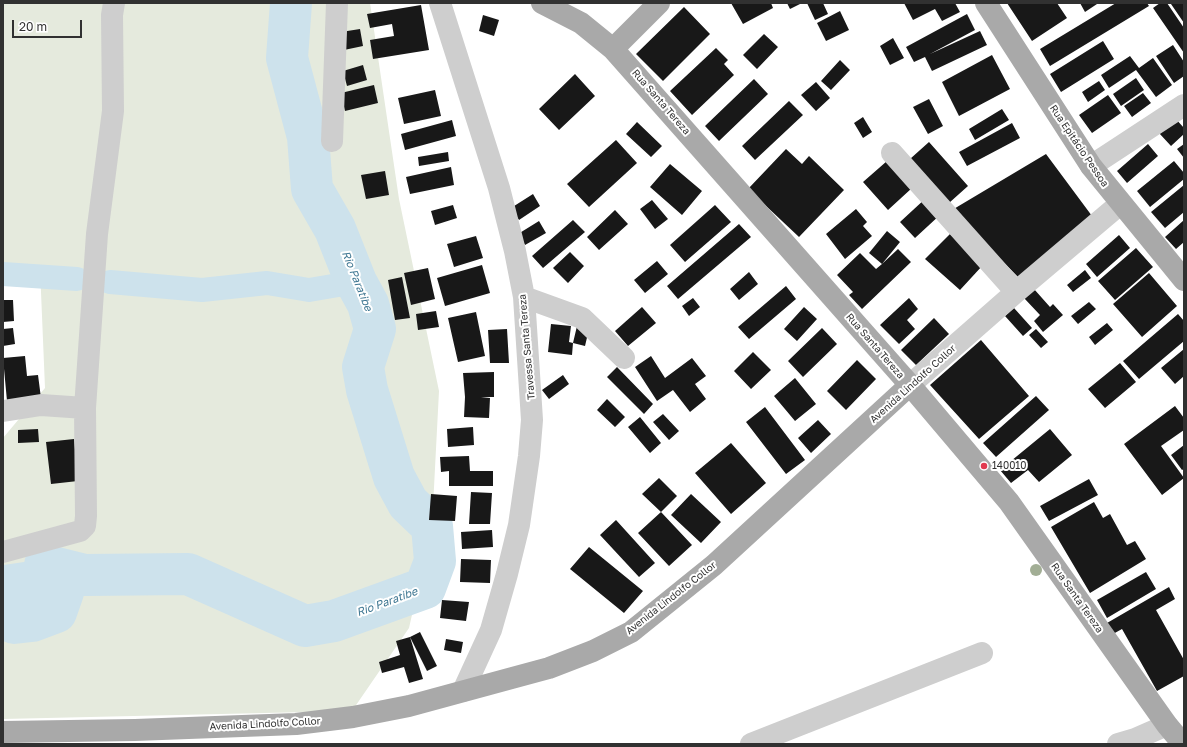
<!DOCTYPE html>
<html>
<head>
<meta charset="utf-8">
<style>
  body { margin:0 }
  #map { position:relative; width:1187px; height:747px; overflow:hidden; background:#fff; font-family:"Golos Text",sans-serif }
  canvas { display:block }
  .frame { position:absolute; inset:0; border:4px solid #313131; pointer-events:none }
  .scale { position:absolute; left:12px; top:20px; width:70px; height:18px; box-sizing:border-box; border:2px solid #313131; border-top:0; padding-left:5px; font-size:12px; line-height:14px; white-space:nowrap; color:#313131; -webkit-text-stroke:3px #fff; paint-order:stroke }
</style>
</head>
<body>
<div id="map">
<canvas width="1187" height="747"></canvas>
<div class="frame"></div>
<div class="scale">20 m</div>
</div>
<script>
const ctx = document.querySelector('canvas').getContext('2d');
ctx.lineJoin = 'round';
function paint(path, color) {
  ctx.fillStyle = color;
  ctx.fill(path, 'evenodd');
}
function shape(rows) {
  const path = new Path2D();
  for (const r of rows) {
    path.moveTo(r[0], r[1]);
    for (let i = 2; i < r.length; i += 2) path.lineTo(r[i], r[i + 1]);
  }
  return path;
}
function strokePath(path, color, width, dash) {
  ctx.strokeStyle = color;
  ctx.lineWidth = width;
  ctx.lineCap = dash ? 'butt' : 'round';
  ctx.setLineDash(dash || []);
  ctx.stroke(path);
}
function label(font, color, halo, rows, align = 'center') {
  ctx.font = font + ' "Golos Text",sans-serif';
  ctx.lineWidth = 4;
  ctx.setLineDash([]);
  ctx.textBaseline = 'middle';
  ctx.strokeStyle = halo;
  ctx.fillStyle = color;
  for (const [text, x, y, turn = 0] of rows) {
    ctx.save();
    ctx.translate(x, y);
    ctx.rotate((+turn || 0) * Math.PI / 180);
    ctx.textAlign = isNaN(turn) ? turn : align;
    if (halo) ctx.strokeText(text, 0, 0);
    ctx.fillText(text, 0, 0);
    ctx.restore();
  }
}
const green = shape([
  [3,3,370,3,399,199,439,391,432,526,409,628,352,711,3,719,3,438,45,388,40,268,3,267]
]);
const canal = shape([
  [3,274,77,279],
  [110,282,202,290,267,283,309,290,356,282]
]);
const river = shape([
  [3,590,5,586,39,581,14,623,32,621,56,612,63,592,56,578,45,565,85,575,188,574,305,626,334,621,425,588,435,561,432,526,408,503,394,477,367,390,363,367,375,329,368,304,356,282,335,229,312,189,308,137,287,58,291,3]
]);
const building = shape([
  [731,3,771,3,773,8,743,24],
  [787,3,802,3,790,9],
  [807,3,823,3,828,14,815,20],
  [904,3,955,3,960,12,942,21,935,9,913,20],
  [1007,3,1057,3,1067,18,1032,41],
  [1080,3,1097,3,1097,4,1085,12],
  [1116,3,1147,3,1149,6,1050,66,1040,49],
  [1160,3,1167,3,1184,28,1184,53,1153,8],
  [1173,3,1184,3,1184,23,1171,4],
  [421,5,429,50,373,59,370,40,394,36,392,24,370,28,367,14],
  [684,7,710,34,663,81,636,54],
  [840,11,849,30,826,41,817,23],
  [967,14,975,30,930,54,980,31,987,45,932,71,925,57,914,62,906,47],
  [483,15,499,20,494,36,479,31],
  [360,29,363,46,344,50,341,32],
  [764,34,778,47,757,69,743,55],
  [893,38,904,58,890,65,880,46],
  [1103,41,1114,59,1061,92,1050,74],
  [1173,45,1184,62,1184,76,1174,83,1156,56],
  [716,48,728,60,724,64,734,75,692,115,670,91],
  [992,55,1010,89,959,116,942,82],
  [1130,56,1139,68,1153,58,1172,85,1156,97,1136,70,1109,88,1101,75],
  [840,60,850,70,831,90,821,81],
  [363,65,367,80,347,86,343,71],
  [575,74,595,96,559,130,539,109],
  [1136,78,1144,90,1121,106,1113,94],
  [754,79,768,94,719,141,705,126],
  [1099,81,1105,90,1088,102,1082,92],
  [816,82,830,98,816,111,801,95],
  [374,85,378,103,345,111,341,93],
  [435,90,441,116,404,124,398,98],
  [1143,93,1151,103,1132,117,1124,106],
  [1108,95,1121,113,1092,133,1079,115],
  [929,99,943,126,928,134,913,107],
  [789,101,803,115,755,160,742,146],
  [1002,109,1009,120,975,140,969,129],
  [863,117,872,132,863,138,854,123],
  [1175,118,1184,128,1184,134,1171,146,1159,133],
  [452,120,456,136,405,150,401,134],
  [637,122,662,146,651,157,626,134],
  [1012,123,1020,138,967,166,959,152],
  [616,140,637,163,589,207,567,184],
  [929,142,968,186,949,203,910,159],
  [1148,144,1158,156,1127,183,1117,171],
  [1184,144,1184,158,1177,149],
  [786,149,802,164,809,156,844,190,799,237,748,189],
  [448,152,449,161,419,166,418,157],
  [1046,154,1092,216,1020,279,952,210],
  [887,161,912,188,888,210,863,182],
  [1174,161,1184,173,1184,179,1150,207,1137,191],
  [670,164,702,191,682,215,650,187],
  [451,167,454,185,410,194,406,177],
  [385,171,389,195,366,199,361,175],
  [1184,185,1184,212,1165,228,1151,212],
  [533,194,540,206,519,220,511,208],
  [926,198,941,214,915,238,900,222],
  [652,200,668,219,655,229,640,209],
  [453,205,457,218,435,225,431,211],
  [715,205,731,222,685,262,670,245],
  [856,209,867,222,863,226,872,236,845,259,826,234],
  [615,210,628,224,599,250,587,237],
  [573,220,585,232,543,268,532,256],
  [1184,220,1184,242,1176,249,1165,237],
  [539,221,546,233,525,245,518,234],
  [739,224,751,237,678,299,667,286],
  [887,231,900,242,882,264,898,249,911,262,862,309,849,295,853,292,837,275,860,253,876,269,882,264,869,253],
  [950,234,983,265,960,290,925,259],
  [1119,235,1130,248,1097,277,1086,264],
  [476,236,483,258,454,267,447,244],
  [1136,248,1153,267,1115,300,1098,281],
  [570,252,584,266,568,283,553,268],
  [657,261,668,274,645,293,634,280],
  [482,265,490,293,445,306,437,278],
  [428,268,435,299,411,305,404,273],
  [1085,270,1091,278,1073,292,1067,285],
  [749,272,758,284,739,300,730,289],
  [1149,273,1177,306,1142,337,1113,304],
  [402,277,410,318,395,320,388,280],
  [786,286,796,299,749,339,738,327],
  [1034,289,1050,307,1053,304,1063,315,1043,332,1034,321,1040,315,1024,298],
  [693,298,700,307,689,316,682,306],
  [909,298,918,309,907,320,915,329,899,344,880,325],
  [3,300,13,300,14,321,3,322],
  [1089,302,1096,309,1078,324,1071,316],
  [642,307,656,323,628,346,615,331],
  [804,307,817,319,797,341,784,329],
  [1014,308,1032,328,1023,336,1005,316],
  [436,311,439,327,418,330,416,314],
  [476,312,485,356,458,362,448,318],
  [1178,314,1184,321,1184,341,1139,379,1123,361],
  [934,318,949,334,916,365,901,350],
  [1107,323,1113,330,1095,345,1089,337],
  [551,324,571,326,569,342,573,343,577,326,589,329,585,346,573,343,572,355,548,352],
  [13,328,15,344,3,346,3,329],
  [822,328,837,344,803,377,788,361],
  [507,329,509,363,490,363,488,330],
  [1036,329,1048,342,1041,348,1029,335],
  [981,340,1029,396,979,439,930,385],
  [1184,349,1184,376,1175,384,1161,368],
  [753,352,771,370,751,389,734,371],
  [25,356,27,376,38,375,41,398,7,401,3,358],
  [651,356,665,378,692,358,706,376,695,384,706,399,690,412,673,390,657,401,635,367],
  [857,360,876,379,846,410,827,391],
  [1120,363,1136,382,1105,408,1088,389],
  [617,367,653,404,644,414,607,377],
  [494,372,494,397,481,397,490,398,489,418,464,417,465,397,463,373],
  [563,375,569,384,549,399,542,390],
  [795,378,816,404,795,421,774,396],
  [1036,396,1049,410,996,457,983,443],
  [607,399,625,417,615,427,597,410],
  [1175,406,1184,418,1184,430,1161,446,1184,478,1162,495,1124,444],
  [765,407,805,460,786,474,746,422],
  [663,414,679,431,669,440,653,422],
  [640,417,661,443,650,453,628,427],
  [818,420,831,434,811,453,798,438],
  [473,427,474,445,448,447,447,429],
  [38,429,39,442,18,443,18,430],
  [1050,429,1072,455,1039,482,1028,470,1011,483,1000,470],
  [74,439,78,481,51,484,46,442],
  [731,443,766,483,731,514,695,473],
  [1184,445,1184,469,1182,470,1171,455],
  [469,456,470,471,493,471,493,486,449,486,449,471,441,472,440,457],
  [659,478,677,496,661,512,642,494],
  [1089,479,1098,495,1049,521,1040,506],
  [471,492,492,493,490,524,469,524],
  [431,494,457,496,455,521,429,520],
  [691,494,721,522,701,543,671,515],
  [1094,502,1103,518,1110,514,1127,545,1135,541,1146,559,1090,593,1051,527],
  [661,512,692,545,669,566,638,533],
  [616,520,655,563,639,577,600,535],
  [492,530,493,547,462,549,461,532],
  [589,547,643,591,624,613,570,569],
  [461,559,491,560,490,583,460,582],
  [1146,572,1156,589,1107,618,1097,600],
  [1169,587,1175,599,1156,610,1184,660,1184,676,1157,691,1122,629,1113,634,1107,623],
  [442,600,469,602,466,621,440,618],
  [420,632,437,666,427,671,410,637],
  [410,637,423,679,409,683,404,667,382,673,379,662,400,655,396,641],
  [446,639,463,642,461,653,444,650]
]);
const minor = shape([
  [440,3,499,188,515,251,524,297,532,420,529,456,519,525,507,574,491,630,463,691],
  [332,141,337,3],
  [892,153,1016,292],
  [1091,166,1184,105],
  [524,297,582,318,624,358],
  [910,385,1016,292,1120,204],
  [3,411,41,405,85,408],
  [3,552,80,531,85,526,86,516,85,408,97,234,113,111,112,15,114,3],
  [751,744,982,653],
  [1118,744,1135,739,1167,725]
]);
const major = shape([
  [542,3,581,23,613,49,910,385,1009,502,1167,725,1183,744],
  [986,3,1091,166,1184,280],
  [613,49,659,3],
  [3,732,135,730,296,724,353,717,409,706,512,678,549,668,593,651,631,632,714,565,910,385]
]);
const trees = [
  [1036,570]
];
const markers = [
  [984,466,4,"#e2394f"]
];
const streetNames = [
  ["Rua Santa Tereza",661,102,49],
  ["Rua Epitácio Pessoa",1079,146,56],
  ["Rua Santa Tereza",875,346,49],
  ["Travessa Santa Tereza",527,347,-95],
  ["Avenida Lindolfo Collor",913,384,-42],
  ["Avenida Lindolfo Collor",671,598,-38],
  ["Rua Santa Tereza",1077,598,55],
  ["Avenida Lindolfo Collor",265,724,-3]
];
const poiNames = [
  ["140010",992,466]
];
const waterNames = [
  ["Rio Paratibe",357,281,68],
  ["Rio Paratibe",387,602,-20]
];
paint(green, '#e5eadd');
strokePath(canal, '#cde2ec', 24);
strokePath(river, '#cde2ec', 42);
paint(building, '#181818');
strokePath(minor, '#cecece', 22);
strokePath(major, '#a9a9a9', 22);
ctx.fillStyle = '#a2ae95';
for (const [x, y] of trees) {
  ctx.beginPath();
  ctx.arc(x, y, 6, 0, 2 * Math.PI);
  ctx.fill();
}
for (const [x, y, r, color] of markers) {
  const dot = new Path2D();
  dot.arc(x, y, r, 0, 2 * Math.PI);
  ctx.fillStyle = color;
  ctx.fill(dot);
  strokePath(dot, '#fff', 1.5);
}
label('10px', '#313131', '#fff', streetNames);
label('10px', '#313131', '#fff', poiNames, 'left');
label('italic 11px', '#3f7792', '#fff', waterNames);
</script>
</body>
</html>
